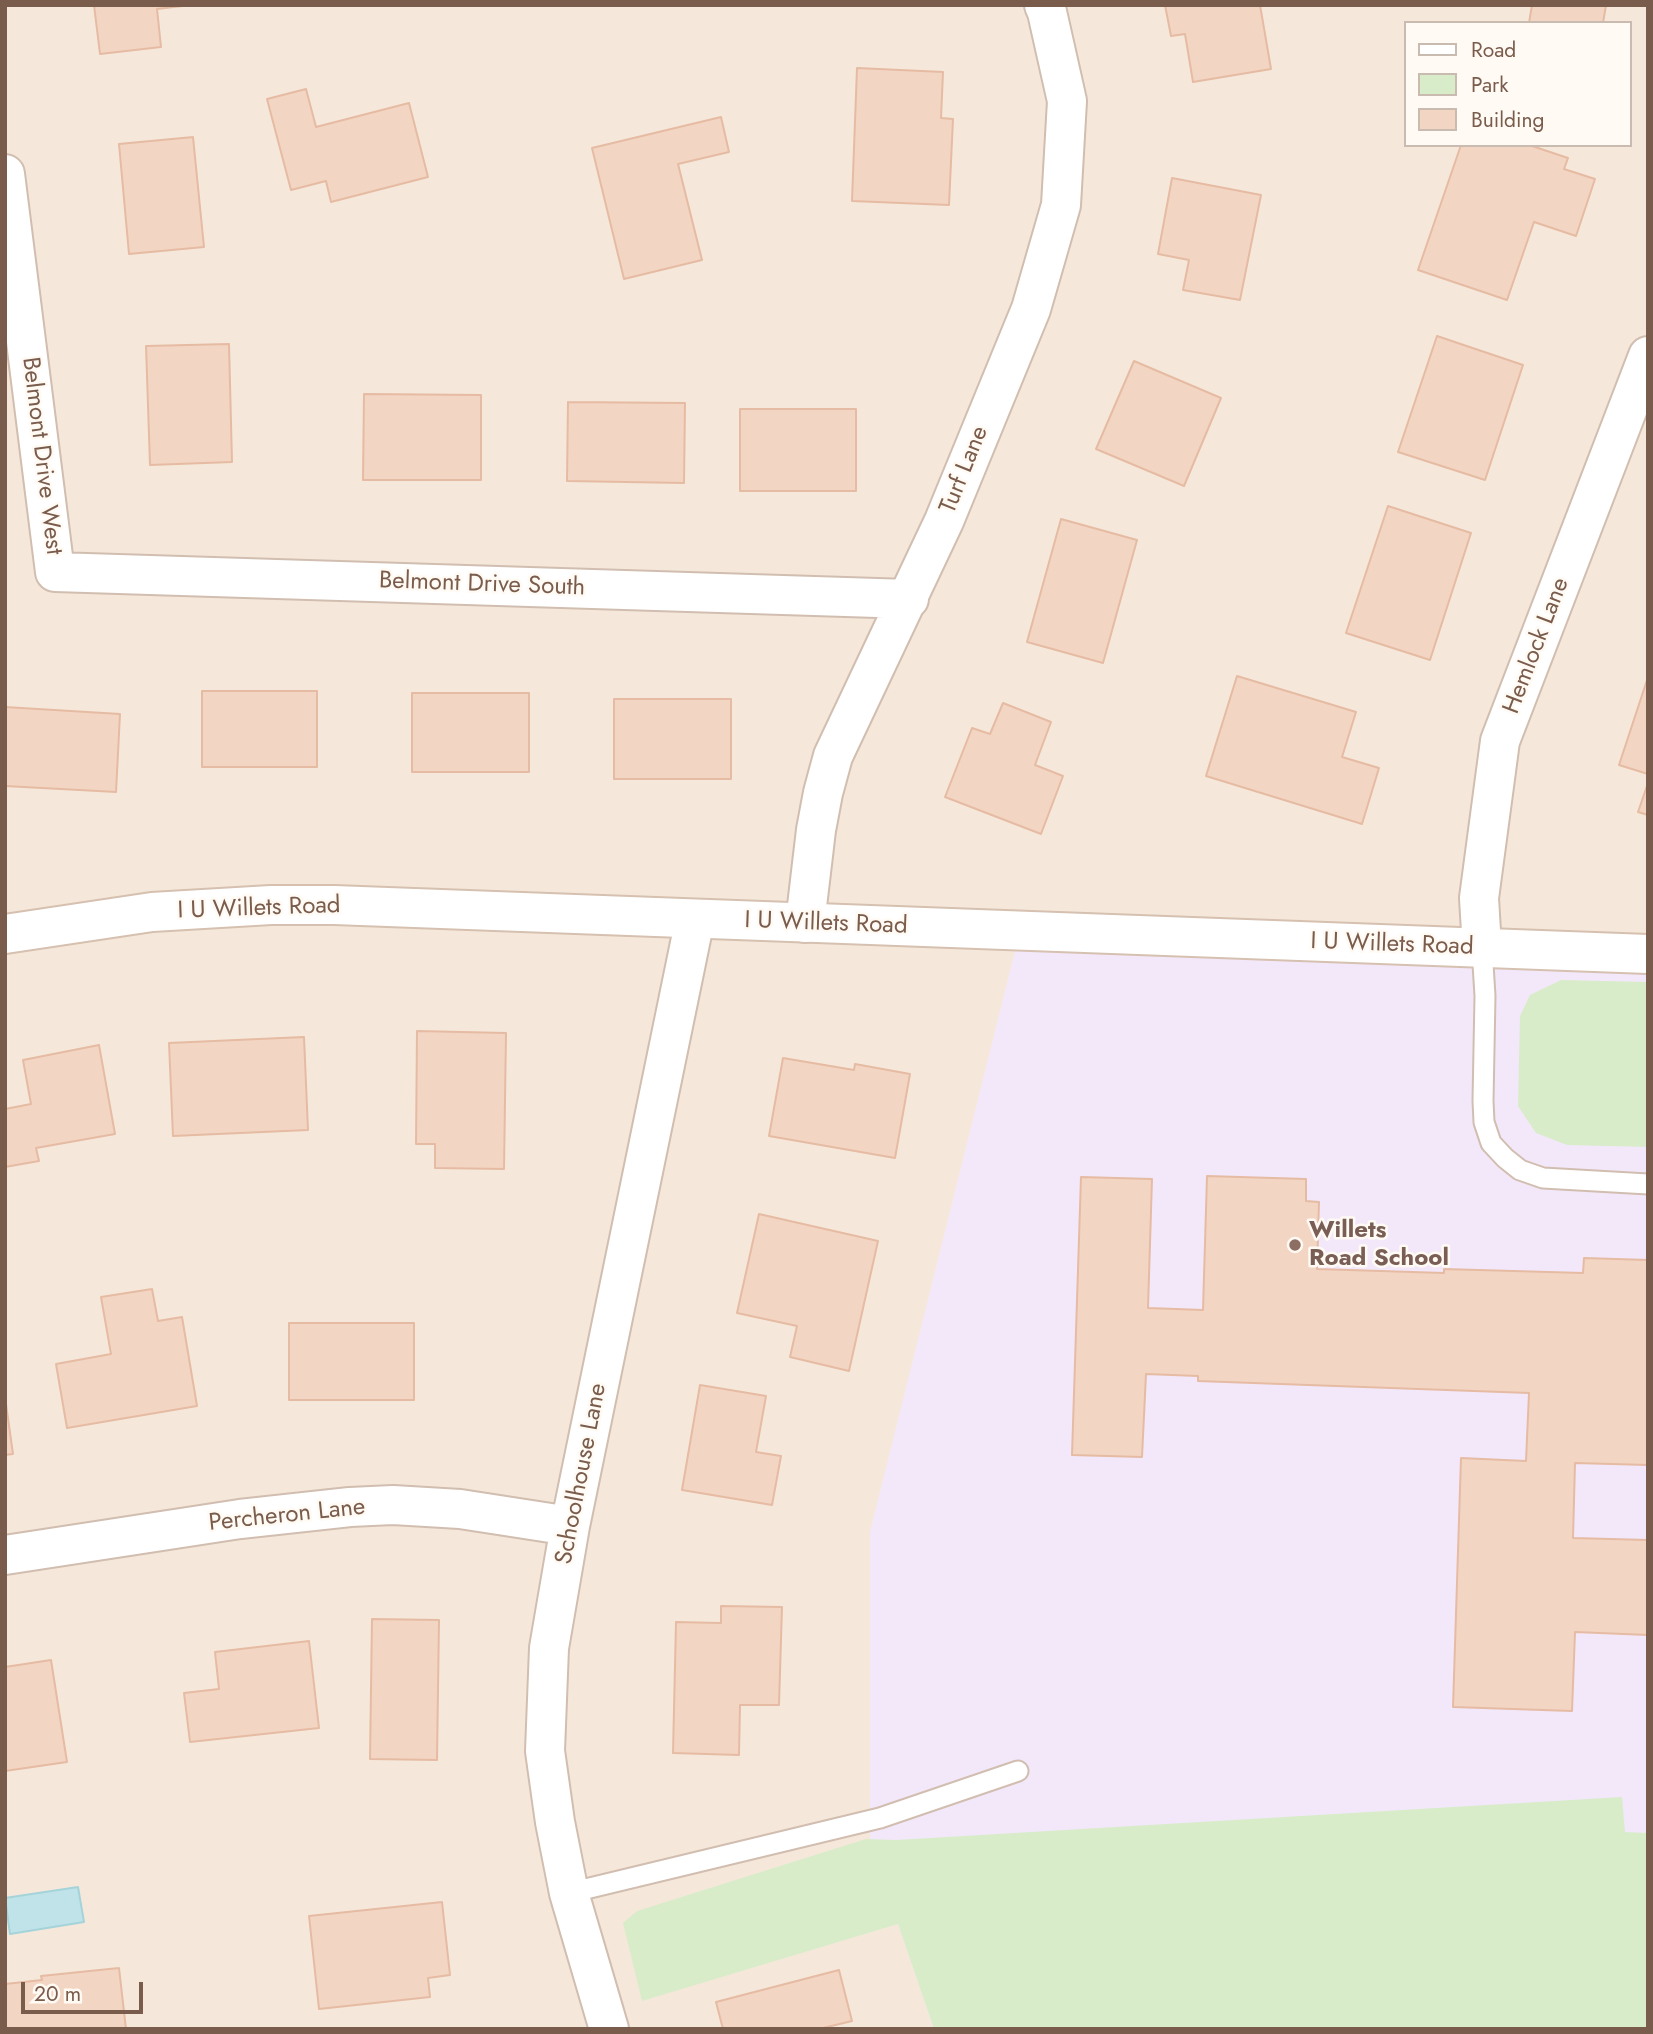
<!DOCTYPE html>
<html>
<head>
<meta charset="utf-8">
<style>
  body { margin:0 }
  #map { position:relative; width:1653px; height:2034px; overflow:hidden; background:#fdf6ec; font-family:Jost,sans-serif }
  canvas { display:block }
  .frame { position:absolute; inset:0; border:7px solid #7a5c4d; pointer-events:none }
  .legend { position:absolute; left:1404px; top:21px; width:228px; height:126px; box-sizing:border-box; background:#fffaf3; border:2px solid #cabbb1; margin:0; padding:9px 12px; list-style:none; font-size:21px; color:#7a5c4d }
  .legend li { display:flex; align-items:center; gap:14px; height:35px }
  .legend b { width:35px; border:2px solid #cabbb1 }
  .scale { position:absolute; left:21px; top:1982px; width:122px; height:32px; box-sizing:border-box; border:4px solid #7a5c4d; border-top:0; padding-left:9px; font-size:21px; line-height:24px; white-space:nowrap; color:#7a5c4d; -webkit-text-stroke:5px #fffaf3; paint-order:stroke }
</style>
</head>
<body>
<div id="map">
<canvas width="1653" height="2034"></canvas>
<div class="frame"></div>
<ul class="legend">
<li><b style="height:9px;background:#fff"></b>Road</li>
<li><b style="height:19px;background:#d8ecc9"></b>Park</li>
<li><b style="height:19px;background:#f3d5c3"></b>Building</li>
</ul>
<div class="scale">20 m</div>
</div>
<script>
const ctx = document.querySelector('canvas').getContext('2d');
ctx.lineJoin = 'round';
function paint(path, color) {
  ctx.fillStyle = color;
  ctx.fill(path, 'evenodd');
}
function shape(rows) {
  const path = new Path2D();
  for (const r of rows) {
    path.moveTo(r[0], r[1]);
    for (let i = 2; i < r.length; i += 2) path.lineTo(r[i], r[i + 1]);
  }
  return path;
}
function strokePath(path, color, width, dash) {
  ctx.strokeStyle = color;
  ctx.lineWidth = width;
  ctx.lineCap = dash ? 'butt' : 'round';
  ctx.setLineDash(dash || []);
  ctx.stroke(path);
}
function label(font, color, halo, rows, align = 'center') {
  ctx.font = font + ' Jost,sans-serif';
  ctx.lineWidth = 5;
  ctx.setLineDash([]);
  ctx.textBaseline = 'middle';
  ctx.strokeStyle = halo;
  ctx.fillStyle = color;
  for (const [text, x, y, turn = 0] of rows) {
    ctx.save();
    ctx.translate(x, y);
    ctx.rotate((+turn || 0) * Math.PI / 180);
    ctx.textAlign = isNaN(turn) ? turn : align;
    if (halo) ctx.strokeText(text, 0, 0);
    ctx.fillText(text, 0, 0);
    ctx.restore();
  }
}
const residential = shape([
  [5,5,1648,5,1648,958,870,1840,934,2029,5,2029],
  [1406,23,1630,23,1630,145,1406,145]
]);
const education = shape([
  [1020,931,1648,958,1648,2029,934,2029,870,1840,870,1532]
]);
const green = shape([
  [1561,980,1648,982,1648,1147,1567,1145,1536,1133,1518,1106,1520,1016,1530,995],
  [1622,1797,1625,1832,1648,1833,1648,2029,934,2029,898,1924,642,2001,623,1923,637,1911,866,1839,896,1840]
]);
const water = shape([
  [78,1887,84,1922,10,1934,5,1898,78,1887]
]);
const building = shape([
  [94,5,191,5,157,9,161,47,100,54,94,5],
  [1165,5,1260,5,1271,69,1193,82,1185,34,1171,36,1165,5],
  [1532,5,1606,5,1603,23,1529,23,1532,5],
  [857,68,943,72,941,118,953,119,949,205,852,201,857,68],
  [306,89,316,127,409,103,428,177,331,202,326,181,291,190,267,99,306,89],
  [721,117,729,152,678,164,702,260,624,279,592,148,721,117],
  [193,137,204,247,129,254,119,144,193,137],
  [1461,145,1529,145,1568,158,1564,169,1595,179,1576,236,1534,222,1507,300,1418,270,1461,145],
  [1172,178,1261,195,1240,300,1183,290,1189,260,1158,254,1172,178],
  [1437,336,1523,365,1485,480,1398,452,1437,336],
  [229,344,232,462,150,465,146,346,229,344],
  [1134,361,1221,398,1184,486,1096,449,1134,361],
  [364,394,481,395,481,480,363,480,364,394],
  [568,402,685,403,684,483,567,481,568,402],
  [740,409,856,409,856,491,740,491,740,409],
  [1388,506,1471,533,1430,660,1346,633,1388,506],
  [1061,519,1137,540,1103,663,1027,642,1061,519],
  [1237,676,1356,712,1342,757,1379,768,1362,824,1206,776,1237,676],
  [1647,680,1648,681,1648,774,1619,765,1647,680],
  [202,691,317,691,317,767,202,767,202,691],
  [412,693,529,693,529,772,412,772,412,693],
  [614,699,731,699,731,779,614,779,614,699],
  [1003,703,1051,722,1035,765,1063,776,1041,834,945,797,972,728,990,734,1003,703],
  [5,707,120,714,116,792,5,786,5,707],
  [1648,783,1648,815,1638,812,1648,783],
  [417,1031,506,1033,504,1169,435,1168,435,1144,416,1144,417,1031],
  [304,1037,308,1130,173,1136,169,1043,304,1037],
  [99,1045,115,1134,36,1148,39,1161,5,1167,5,1109,31,1104,23,1060,99,1045],
  [783,1058,854,1070,855,1064,910,1074,895,1158,769,1136,783,1058],
  [1207,1176,1306,1179,1306,1201,1319,1202,1317,1269,1444,1273,1444,1269,1583,1273,1584,1258,1648,1260,1648,1465,1575,1463,1573,1538,1648,1540,1648,1635,1575,1632,1572,1711,1453,1707,1461,1458,1526,1461,1529,1393,1198,1381,1198,1376,1146,1374,1142,1457,1072,1455,1081,1177,1152,1179,1148,1308,1203,1310,1207,1176],
  [759,1214,878,1241,849,1371,790,1357,797,1326,737,1313,759,1214],
  [152,1289,158,1321,182,1317,197,1406,67,1428,56,1364,111,1354,101,1297,152,1289],
  [289,1323,414,1323,414,1400,289,1400,289,1323],
  [700,1385,766,1396,756,1452,781,1456,772,1505,682,1490,700,1385],
  [5,1397,13,1454,5,1455,5,1397],
  [721,1606,782,1607,779,1705,740,1705,739,1755,673,1753,676,1622,721,1623,721,1606],
  [372,1619,439,1620,437,1760,370,1759,372,1619],
  [309,1641,319,1728,190,1742,184,1693,219,1689,215,1652,309,1641],
  [51,1660,67,1762,5,1771,5,1667,51,1660],
  [442,1902,450,1975,428,1978,430,1997,319,2009,309,1916,442,1902],
  [119,1968,126,2029,5,2029,5,1984,42,1980,41,1976,119,1968],
  [839,1970,852,2021,819,2029,723,2029,716,2002,839,1970]
]);
const service = shape([
  [1482,948,1485,996,1483,1101,1484,1122,1491,1143,1505,1158,1520,1170,1543,1178,1648,1184],
  [569,1893,880,1818,1018,1771]
]);
const minor = shape([
  [5,174,55,572,909,599],
  [805,923,816,830,823,793,833,756,944,521,1031,309,1061,205,1067,101,1047,12,1044,5],
  [1482,948,1479,898,1500,741,1648,356],
  [5,1555,240,1519,350,1507,393,1505,460,1509,570,1526],
  [609,2029,569,1893,555,1822,545,1751,549,1648,570,1526,695,919]
]);
const secondary = shape([
  [5,934,152,912,271,905,334,905,1648,954]
]);
const markers = [
  [1295,1245,7,"#8d6e63"]
];
const streetNames = [
  ["Belmont Drive West",41,456,83],
  ["Turf Lane",965,470,-68],
  ["Belmont Drive South",482,585,2],
  ["Hemlock Lane",1537,646,-69],
  ["I U Willets Road",259,909,-2],
  ["I U Willets Road",826,924,2],
  ["I U Willets Road",1392,945,2],
  ["Schoolhouse Lane",582,1474,-79],
  ["Percheron Lane",287,1516,-6]
];
const educationNames = [
  ["Willets",1309,1231],
  ["Road School",1309,1259]
];
paint(residential, '#f5e8da');
paint(education, '#f3e8fa');
paint(green, '#d8ecc9');
paint(water, '#bfe3e8');
strokePath(water, '#a5d3da', 2);
paint(building, '#f3d5c3');
strokePath(building, '#e6bba3', 2);
strokePath(service, '#d1beb0', 23);
strokePath(minor, '#d1beb0', 42);
strokePath(secondary, '#d6c0b0', 42);
strokePath(service, '#fff', 19);
strokePath(minor, '#fff', 38);
strokePath(secondary, '#fff', 38);
for (const [x, y, r, color] of markers) {
  const dot = new Path2D();
  dot.arc(x, y, r, 0, 2 * Math.PI);
  ctx.fillStyle = color;
  ctx.fill(dot);
  strokePath(dot, '#fffaf3', 2.5);
}
label('24px', '#7a5c4d', '#fffaf3', streetNames);
label('bold 24px', '#785e54', '#fffaf3', educationNames, 'left');
</script>
</body>
</html>
